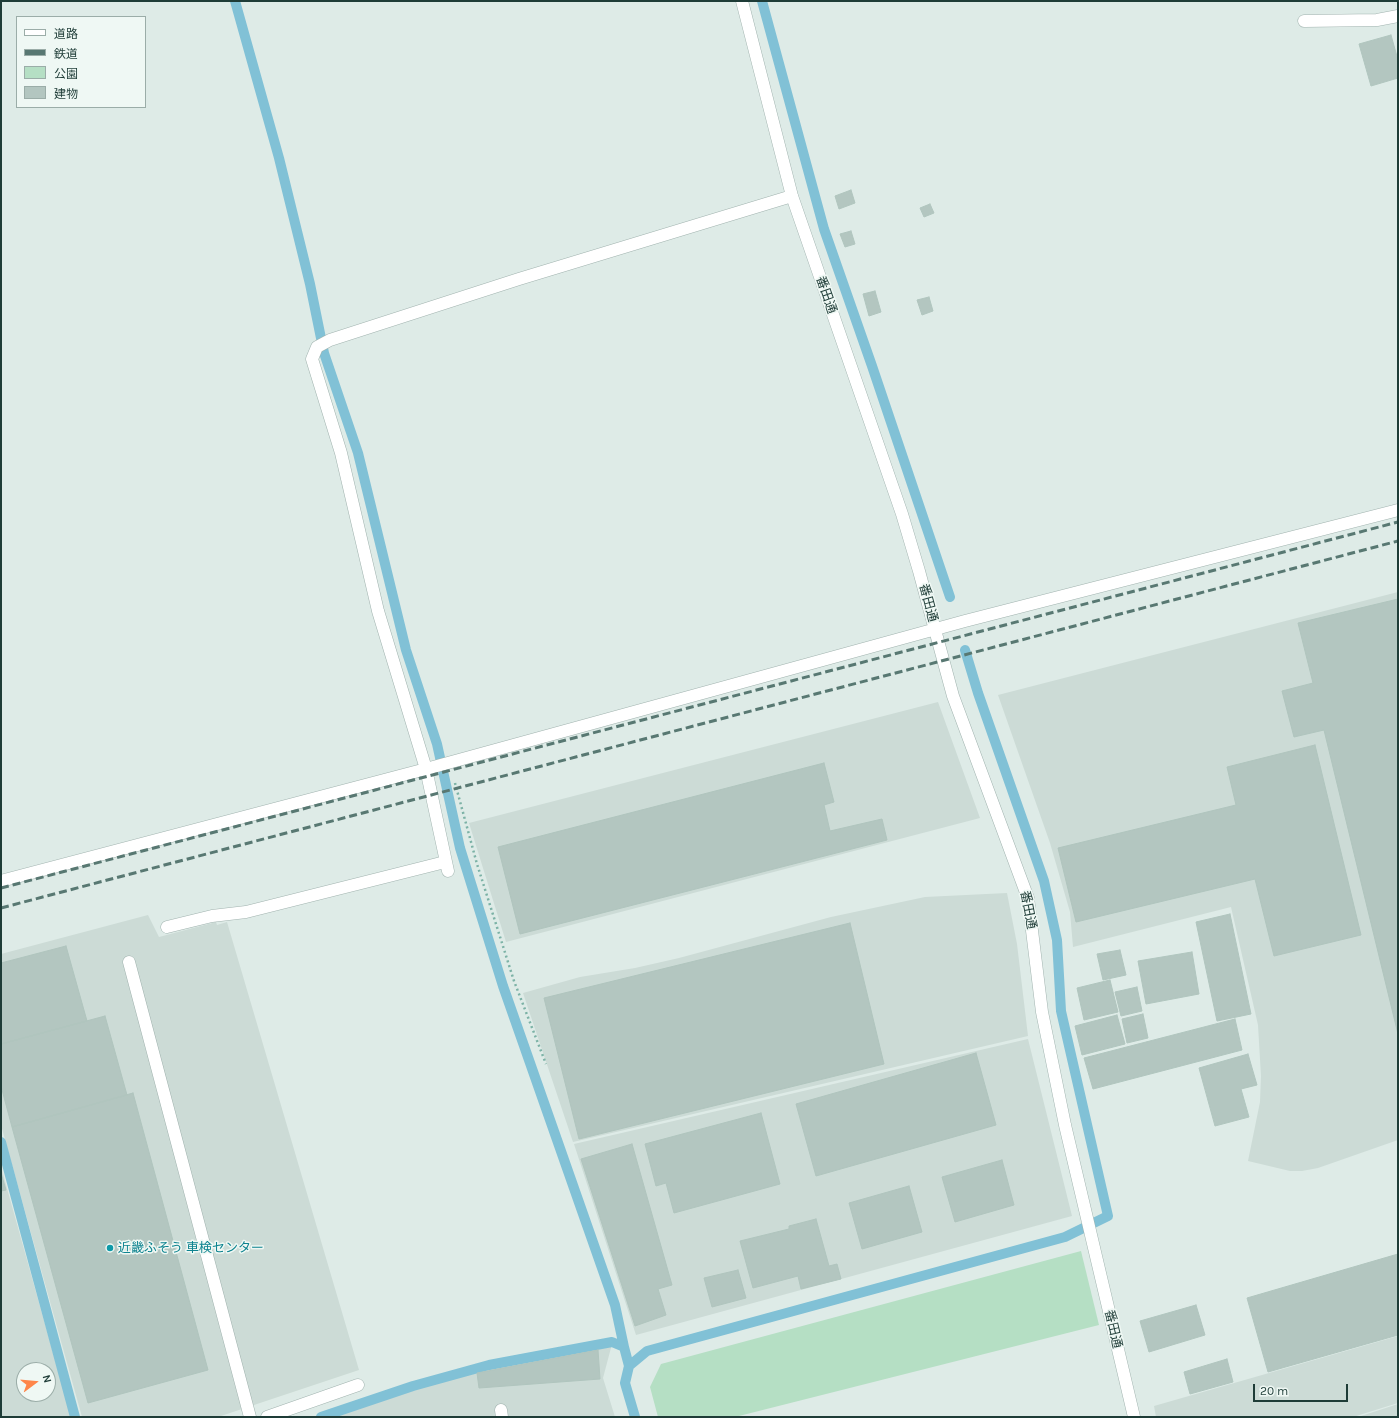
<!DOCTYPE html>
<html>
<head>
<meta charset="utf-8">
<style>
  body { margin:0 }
  #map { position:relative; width:1399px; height:1418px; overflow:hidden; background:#deebe7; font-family:Karla,"Noto Sans JP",sans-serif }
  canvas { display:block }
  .frame { position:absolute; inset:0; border:2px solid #1e3c37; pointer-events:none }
  .legend { position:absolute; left:16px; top:16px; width:130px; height:92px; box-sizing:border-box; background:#eff8f4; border:1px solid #9bada8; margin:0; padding:5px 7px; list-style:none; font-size:12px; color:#1e3c37 }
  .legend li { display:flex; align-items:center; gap:8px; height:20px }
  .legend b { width:20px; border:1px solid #9bada8 }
  .north { position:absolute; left:16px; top:1362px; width:40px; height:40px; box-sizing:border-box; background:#eff8f4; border:1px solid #9bada8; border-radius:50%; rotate:74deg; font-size:11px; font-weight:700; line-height:16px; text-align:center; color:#1e3c37 }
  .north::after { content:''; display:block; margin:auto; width:14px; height:18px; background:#fe864a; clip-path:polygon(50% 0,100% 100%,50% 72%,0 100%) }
  .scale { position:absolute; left:1253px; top:1384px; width:95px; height:18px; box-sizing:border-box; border:2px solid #1e3c37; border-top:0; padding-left:5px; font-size:12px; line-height:14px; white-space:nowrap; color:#1e3c37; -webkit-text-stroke:3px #eff8f4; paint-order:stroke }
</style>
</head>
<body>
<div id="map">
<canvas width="1399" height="1418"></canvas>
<div class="frame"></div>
<ul class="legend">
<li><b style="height:5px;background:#fff"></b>道路</li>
<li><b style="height:5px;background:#587872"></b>鉄道</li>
<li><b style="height:11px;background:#b5dfc4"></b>公園</li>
<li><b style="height:11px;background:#b3c6c0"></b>建物</li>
</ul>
<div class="north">N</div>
<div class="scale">20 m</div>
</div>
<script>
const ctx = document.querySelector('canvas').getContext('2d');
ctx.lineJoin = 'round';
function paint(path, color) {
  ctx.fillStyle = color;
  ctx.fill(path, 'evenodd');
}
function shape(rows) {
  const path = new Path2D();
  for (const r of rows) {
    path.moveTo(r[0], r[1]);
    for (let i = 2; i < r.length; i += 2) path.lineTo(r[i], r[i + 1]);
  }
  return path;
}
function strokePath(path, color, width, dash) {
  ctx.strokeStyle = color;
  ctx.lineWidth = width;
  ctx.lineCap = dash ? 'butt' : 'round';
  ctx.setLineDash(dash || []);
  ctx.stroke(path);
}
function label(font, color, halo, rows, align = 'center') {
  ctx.font = font + ' Karla,"Noto Sans JP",sans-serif';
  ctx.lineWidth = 3;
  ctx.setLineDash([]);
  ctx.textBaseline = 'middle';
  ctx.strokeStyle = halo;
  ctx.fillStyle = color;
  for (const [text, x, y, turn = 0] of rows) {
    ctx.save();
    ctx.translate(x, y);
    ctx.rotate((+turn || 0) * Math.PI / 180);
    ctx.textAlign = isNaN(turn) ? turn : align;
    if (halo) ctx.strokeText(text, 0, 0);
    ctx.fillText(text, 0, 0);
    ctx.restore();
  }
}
const built = shape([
  [1398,592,1398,1140,1318,1168,1302,1171,1290,1171,1248,1161,1260,1102,1261,1076,1258,1025,1231,907,1073,947,1070,912,1050,843,998,695],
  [938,702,980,818,506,942,469,823],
  [1007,893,1017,944,1028,1036,573,1142,523,993,580,977,635,968,679,958,831,917,925,897],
  [148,915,159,937,216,922,217,925,227,922,359,1370,218,1417,82,1417,1,1125,1,954],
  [1028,1039,1072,1216,636,1335,574,1144],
  [1,1167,71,1417,1,1417],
  [24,1370,48,1370,48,1394,24,1394],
  [1398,1336,1398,1403,1353,1417,1156,1417,1154,1406],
  [612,1344,603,1378,615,1417,326,1417,370,1402,490,1367],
  [1398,1404,1398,1417,1358,1417]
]);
const green = shape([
  [1081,1251,1099,1325,735,1417,658,1417,650,1387,661,1364]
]);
const stream = shape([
  [235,1,279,158,310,284,324,353,358,453,406,650,437,744,460,848,503,986,615,1305,624,1347,629,1366],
  [762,1,824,229,872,366,950,597],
  [1,1142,75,1417],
  [321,1417,413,1386,489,1365,612,1342,624,1347],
  [635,1417,625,1383,629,1366,647,1351,1065,1237,1108,1216,1061,1011,1057,940,1044,881,978,693,965,650]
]);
const building = shape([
  [1391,35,1398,60,1398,78,1371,86,1359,44,1391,35],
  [851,190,855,203,839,209,835,196,851,190],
  [930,204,934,213,924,217,920,208,930,204],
  [851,231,855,244,845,247,840,234,851,231],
  [875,291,881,312,869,316,863,294,875,291],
  [929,297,933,311,922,315,917,300,929,297],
  [1398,599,1398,1034,1324,730,1294,737,1282,691,1313,683,1298,623,1398,599],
  [1315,745,1361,935,1274,956,1255,879,1076,922,1058,848,1236,805,1227,767,1315,745],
  [824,763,834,802,824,805,830,831,882,819,887,840,520,934,498,847,824,763],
  [1230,914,1251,1014,1217,1021,1196,922,1230,914],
  [850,923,884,1064,579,1139,544,998,850,923],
  [66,946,87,1021,1,1044,1,963,66,946],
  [1120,950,1126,975,1103,980,1097,954,1120,950],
  [1192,952,1199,994,1146,1004,1138,961,1192,952],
  [1110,980,1118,1012,1084,1020,1077,988,1110,980],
  [1137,987,1142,1011,1121,1016,1115,992,1137,987],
  [1143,1014,1148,1038,1127,1043,1122,1019,1143,1014],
  [1117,1015,1125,1044,1082,1055,1075,1026,1117,1015],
  [105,1016,127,1095,12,1127,1,1086,1,1044,105,1016],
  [1235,1019,1242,1050,1093,1089,1084,1058,1235,1019],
  [976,1053,996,1125,816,1176,796,1104,976,1053],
  [1248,1054,1257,1085,1241,1089,1249,1117,1215,1126,1199,1068,1248,1054],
  [133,1093,208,1370,88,1403,12,1127,133,1093],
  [761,1113,780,1184,674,1213,666,1183,656,1186,645,1144,761,1113],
  [632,1144,672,1285,658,1289,666,1315,635,1326,581,1159,632,1144],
  [1002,1160,1014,1205,955,1222,942,1177,1002,1160],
  [1,1173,6,1190,1,1191,1,1173],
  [909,1186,922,1232,862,1249,849,1203,909,1186],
  [816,1219,829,1266,837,1264,841,1279,801,1289,798,1276,753,1288,740,1241,789,1229,789,1226,816,1219],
  [1398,1254,1398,1335,1268,1372,1247,1298,1398,1254],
  [738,1270,746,1298,712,1307,704,1278,738,1270],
  [1196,1305,1205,1335,1149,1352,1140,1321,1196,1305],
  [598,1350,600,1379,479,1388,477,1373,598,1350],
  [1227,1359,1233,1382,1190,1394,1184,1372,1227,1359]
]);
const path = shape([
  [455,783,477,864,514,981,546,1064]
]);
const minor = shape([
  [742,1,792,196,902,514,919,571,953,696,1028,898,1042,1012,1065,1125,1134,1417],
  [1304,21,1377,20,1398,16],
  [448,871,426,769,378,611,341,453,312,359,317,347,330,340,519,279,792,196],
  [1,881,426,769,965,621,1398,510],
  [167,927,212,916,246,912,445,862],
  [129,962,250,1417],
  [501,1410,502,1417],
  [267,1417,358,1385]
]);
const rail = shape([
  [1,888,1398,522],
  [1,908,1398,541]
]);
const markers = [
  [110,1248,4,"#0f9aa8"]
];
const streetNames = [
  ["番田通",826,295,71],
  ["番田通",928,603,75],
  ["番田通",1028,910,79],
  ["番田通",1113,1329,77]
];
const cultureNames = [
  ["近畿ふそう 車検センター",118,1248]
];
paint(built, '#ccdbd6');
paint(green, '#b5dfc4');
strokePath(stream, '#81c1d6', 10);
paint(building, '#b3c6c0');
strokePath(building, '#b0c5be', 1);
strokePath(minor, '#a1b3af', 13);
strokePath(path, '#7cb2a6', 2.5, [2, 3]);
strokePath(minor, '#fff', 12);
strokePath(rail, '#587872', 3, [8, 4]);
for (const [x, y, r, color] of markers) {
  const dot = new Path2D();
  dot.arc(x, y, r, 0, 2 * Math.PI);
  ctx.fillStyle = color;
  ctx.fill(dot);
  strokePath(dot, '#eff8f4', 1.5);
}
label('13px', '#1e3c37', '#eff8f4', streetNames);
label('13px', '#0d838f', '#eff8f4', cultureNames, 'left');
</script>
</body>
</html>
